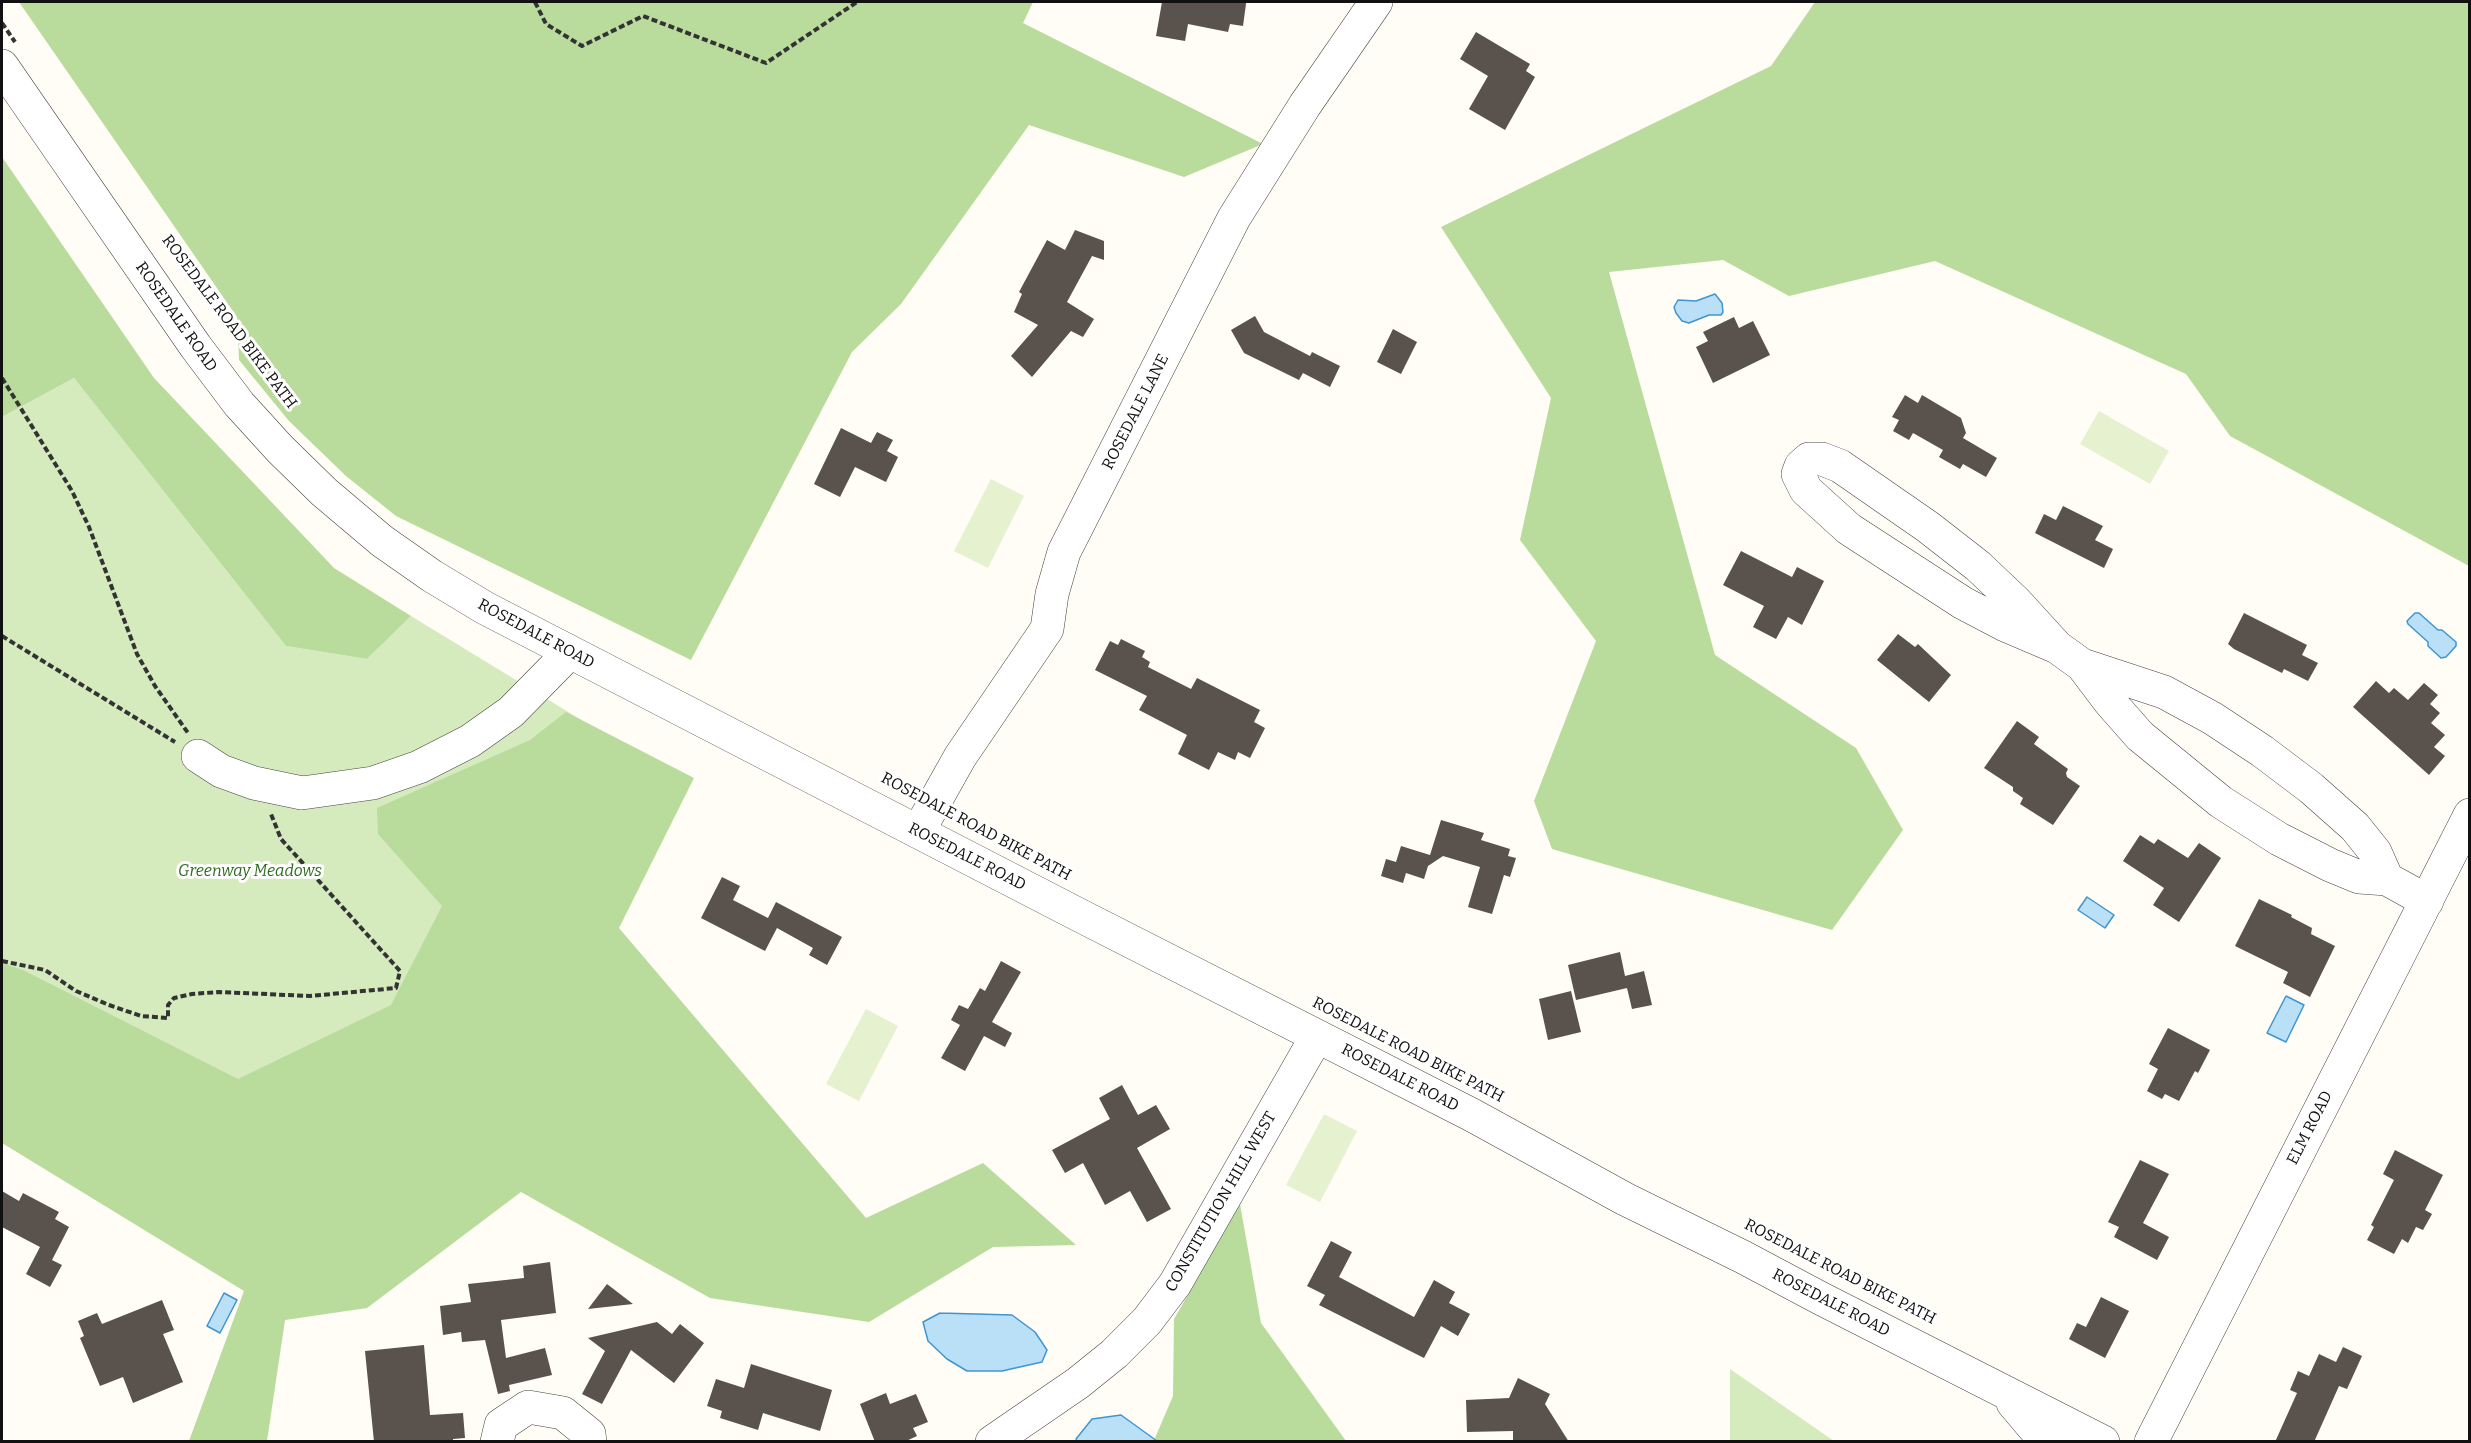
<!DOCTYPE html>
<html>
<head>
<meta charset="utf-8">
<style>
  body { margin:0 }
  #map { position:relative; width:2471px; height:1443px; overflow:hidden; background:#fffdf5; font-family:Bitter,serif }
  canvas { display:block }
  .frame { position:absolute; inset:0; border:3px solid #111; pointer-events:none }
</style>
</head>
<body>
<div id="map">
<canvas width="2471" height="1443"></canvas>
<div class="frame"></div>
</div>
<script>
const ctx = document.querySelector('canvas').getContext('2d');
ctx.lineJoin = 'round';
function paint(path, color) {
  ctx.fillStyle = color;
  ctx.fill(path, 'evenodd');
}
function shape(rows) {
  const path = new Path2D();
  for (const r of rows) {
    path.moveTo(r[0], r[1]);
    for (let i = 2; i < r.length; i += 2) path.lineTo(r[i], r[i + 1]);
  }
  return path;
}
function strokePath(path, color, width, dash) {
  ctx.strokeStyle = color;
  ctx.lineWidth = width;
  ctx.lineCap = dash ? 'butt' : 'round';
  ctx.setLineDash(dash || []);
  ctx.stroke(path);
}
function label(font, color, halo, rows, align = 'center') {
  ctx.font = font + ' Bitter,serif';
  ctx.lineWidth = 6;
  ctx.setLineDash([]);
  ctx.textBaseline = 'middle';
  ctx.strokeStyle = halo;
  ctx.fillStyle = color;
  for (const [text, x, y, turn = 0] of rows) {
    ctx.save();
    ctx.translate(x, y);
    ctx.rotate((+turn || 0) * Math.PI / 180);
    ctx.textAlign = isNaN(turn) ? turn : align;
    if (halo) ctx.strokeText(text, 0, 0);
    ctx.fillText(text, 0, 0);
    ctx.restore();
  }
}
const green = shape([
  [74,378,286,646,367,659,411,616,583,721,343,1200,2,1019,2,417],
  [1730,1369,1834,1441,1730,1441]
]);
const forest = shape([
  [19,2,1033,2,1023,23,1263,144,1184,177,1029,125,901,304,852,352,691,660,396,516,346,476,289,421,239,360,237,317],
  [1815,2,2470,2,2469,566,2230,436,2186,374,1935,261,1789,296,1723,260,1609,272,1715,655,1856,748,1903,830,1832,930,1552,849,1534,801,1596,641,1520,540,1551,398,1441,227,1771,66],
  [2,157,154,378,334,568,411,616,367,659,286,646,74,378,2,417],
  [566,712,694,778,619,928,866,1218,983,1163,1076,1245,993,1247,869,1322,710,1298,521,1192,367,1308,285,1320,267,1441,189,1441,244,1291,2,1143,2,963,23,970,238,1079,391,1005,442,906,378,834,377,808,530,740],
  [1240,1204,1261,1323,1346,1441,1157,1442,1155,1438,1173,1396,1174,1319]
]);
const pitch = shape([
  [2099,411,2169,451,2150,484,2080,444],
  [991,479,1024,496,988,568,954,551],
  [866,1009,898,1026,859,1101,826,1084],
  [1324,1114,1357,1131,1320,1202,1286,1185]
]);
const water = shape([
  [1715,294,1722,303,1723,312,1721,315,1709,315,1689,323,1682,321,1676,313,1674,307,1678,300,1696,301,1715,294],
  [2415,613,2419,613,2438,630,2442,630,2456,642,2456,646,2446,657,2441,658,2428,646,2428,642,2408,624,2407,621,2415,613],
  [2087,897,2114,915,2105,928,2078,910,2087,897],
  [2286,996,2304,1005,2286,1042,2267,1033,2286,996],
  [224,1293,237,1300,220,1333,207,1326,224,1293],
  [940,1313,1012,1315,1035,1332,1047,1350,1042,1362,1002,1371,967,1371,947,1359,928,1341,923,1322,940,1313],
  [1121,1415,1157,1441,1077,1441,1076,1439,1092,1419,1121,1415]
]);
const building = shape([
  [1162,2,1246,2,1246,4,1243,26,1230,24,1228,32,1188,24,1185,41,1156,36],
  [1476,32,1530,64,1526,71,1535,77,1505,130,1469,109,1488,76,1460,59],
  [1075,230,1104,241,1104,260,1092,256,1067,302,1094,319,1083,337,1071,331,1032,377,1011,356,1038,325,1014,312,1022,294,1019,292,1047,240,1065,250],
  [1255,316,1264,332,1310,356,1312,352,1340,366,1330,387,1303,373,1299,380,1244,353,1231,330],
  [1734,317,1739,328,1753,321,1770,355,1713,383,1696,347,1708,341,1703,332],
  [1393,329,1417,342,1401,374,1377,362],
  [1905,395,1918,403,1922,395,1961,418,1966,433,1963,438,1997,458,1986,477,1963,464,1960,469,1939,457,1943,450,1913,433,1909,440,1893,431,1899,420,1892,417],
  [841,428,871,443,877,432,893,440,887,451,898,457,886,482,855,467,840,497,814,484],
  [2063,506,2103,526,2095,540,2113,549,2104,568,2035,533,2044,514,2056,520],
  [1741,551,1792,577,1797,567,1824,581,1802,625,1788,617,1776,639,1753,627,1764,606,1723,585],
  [2244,613,2307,645,2302,655,2318,663,2308,681,2284,669,2282,673,2234,649,2228,644],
  [1898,634,1915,647,1918,644,1951,675,1929,702,1877,660],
  [1121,639,1145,651,1142,657,1150,662,1148,667,1191,689,1197,678,1260,710,1254,722,1265,728,1250,758,1238,752,1235,760,1218,752,1209,770,1178,754,1187,735,1139,710,1147,696,1095,670,1110,641,1118,645],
  [2376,681,2389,693,2394,688,2408,700,2424,683,2438,695,2430,704,2440,713,2431,723,2445,735,2434,747,2445,756,2429,775,2353,707],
  [2017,721,2039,737,2034,744,2068,769,2066,773,2067,777,2080,786,2053,825,2020,804,2023,798,2013,791,2013,787,1984,768],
  [1441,820,1484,833,1481,840,1510,849,1508,856,1516,858,1510,877,1504,875,1492,914,1468,907,1480,867,1443,856,1428,866,1424,879,1406,873,1403,883,1381,876,1386,859,1396,862,1401,846,1430,855],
  [2140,835,2154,844,2158,839,2188,858,2199,843,2221,858,2179,922,2153,905,2164,888,2123,861],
  [722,877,740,886,733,900,768,918,776,902,842,937,827,965,809,955,813,948,777,928,765,951,701,918],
  [2259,899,2292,915,2291,917,2312,928,2311,934,2335,946,2310,997,2283,983,2288,972,2235,946],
  [1620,952,1625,976,1644,971,1652,1005,1632,1009,1627,988,1576,1000,1568,965],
  [1001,961,1021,972,992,1022,1012,1033,1005,1047,984,1036,965,1071,941,1058,960,1025,951,1020,959,1005,968,1009,980,988,985,991],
  [1571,991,1581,1032,1548,1040,1539,999],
  [2168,1028,2210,1050,2198,1073,2195,1071,2179,1101,2165,1094,2162,1099,2147,1091,2158,1069,2149,1064],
  [1122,1085,1138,1115,1156,1105,1170,1129,1137,1148,1171,1209,1147,1222,1130,1191,1105,1205,1083,1163,1065,1173,1052,1150,1110,1119,1099,1098],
  [2395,1150,2443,1175,2425,1210,2432,1214,2423,1230,2416,1227,2408,1243,2402,1239,2394,1254,2367,1240,2374,1227,2371,1225,2394,1180,2383,1174],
  [2140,1160,2169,1174,2143,1223,2169,1237,2157,1260,2114,1237,2119,1227,2108,1222],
  [2,1191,19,1201,23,1193,59,1212,55,1219,69,1227,52,1260,62,1265,50,1287,26,1274,40,1247,2,1227],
  [1331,1241,1352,1252,1339,1277,1414,1317,1434,1280,1455,1292,1449,1303,1470,1314,1458,1336,1441,1326,1424,1358,1319,1305,1325,1295,1307,1286],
  [550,1262,556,1313,501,1320,506,1358,545,1348,552,1375,509,1385,510,1391,498,1394,485,1340,462,1342,461,1332,443,1335,440,1306,471,1302,468,1284,524,1278,523,1266],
  [607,1284,633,1304,588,1309],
  [2101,1297,2129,1311,2105,1358,2069,1339,2077,1323,2086,1327],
  [162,1300,174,1330,163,1334,183,1382,133,1403,123,1377,100,1386,80,1338,84,1336,78,1321,97,1313,102,1324],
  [657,1322,672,1334,680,1324,704,1343,674,1383,631,1350,602,1404,582,1394,605,1351,588,1338],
  [424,1345,430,1415,463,1413,465,1438,453,1439,453,1442,374,1442,365,1351],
  [2343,1347,2362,1356,2347,1389,2339,1386,2314,1442,2275,1442,2297,1393,2290,1390,2298,1371,2309,1376,2319,1354,2336,1362],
  [751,1364,832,1390,820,1431,763,1413,758,1430,720,1418,722,1411,707,1406,716,1379,744,1388],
  [1518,1378,1550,1394,1545,1404,1569,1442,1513,1442,1513,1431,1467,1432,1466,1400,1509,1398],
  [886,1393,890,1404,916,1394,928,1422,913,1428,917,1436,904,1442,875,1442,860,1404]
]);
const path = shape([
  [535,2,546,24,582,46,643,16,766,63,857,2],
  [2,23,15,42],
  [2,378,72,491,89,527,137,654,155,686,188,733],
  [2,636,175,742],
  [2,961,45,970,76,991,109,1005,141,1016,168,1018,168,1005,174,998,192,994,219,992,310,996,396,988,400,971,281,839,271,814]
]);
const minor = shape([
  [2,66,196,347,239,404,280,449,324,492,382,541,432,576,485,608,1081,916,1472,1115,1625,1199,1743,1257,1820,1298,2103,1442],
  [2057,647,2003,624,1963,603,1849,529,1806,490,1798,474,1801,466,1809,459,1822,459,1840,466,1928,527,1978,566,2015,601,2057,647,2082,665,2110,702,2140,736,2221,802,2279,839,2330,865,2359,877,2387,879,2427,901],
  [2082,665,2164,692,2212,718,2262,751,2311,788,2355,827,2375,852,2387,879],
  [198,756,221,771,254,783,302,793,373,783,419,767,470,741,511,712,570,652],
  [918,832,960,757,1047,629,1052,594,1064,552,1234,218,1305,105,1376,2],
  [2013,1403,2046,1442],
  [497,1442,501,1425,528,1407,563,1413,589,1434,590,1442],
  [992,1442,1078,1383,1114,1354,1147,1321,1175,1284,1317,1036],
  [2151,1442,2470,815]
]);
const streetNames = [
  ["ROSEDALE ROAD",176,317,55],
  ["ROSEDALE ROAD BIKE PATH",229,322,53],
  ["ROSEDALE LANE",1136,412,-63],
  ["ROSEDALE ROAD",536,634,28],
  ["ROSEDALE ROAD BIKE PATH",976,827,28],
  ["ROSEDALE ROAD",967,857,27],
  ["ROSEDALE ROAD BIKE PATH",1408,1050,27],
  ["ROSEDALE ROAD",1400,1078,27],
  ["ELM ROAD",2310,1128,-63],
  ["CONSTITUTION HILL WEST",1221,1202,-60],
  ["ROSEDALE ROAD BIKE PATH",1840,1272,27],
  ["ROSEDALE ROAD",1831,1303,27]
];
const parkNames = [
  ["Greenway Meadows",250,872]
];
paint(green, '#d5ebbd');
paint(forest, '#b9dc9c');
paint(pitch, '#e6f2cf');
paint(water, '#b9e0f7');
strokePath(water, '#3f96cf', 1.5);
paint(building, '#5a524d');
strokePath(minor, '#444', 34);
strokePath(path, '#333', 4, [6, 3]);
strokePath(minor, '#fff', 33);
label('16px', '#111', '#fff', streetNames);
label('italic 16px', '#2f6b1f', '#fff', parkNames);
</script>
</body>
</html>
